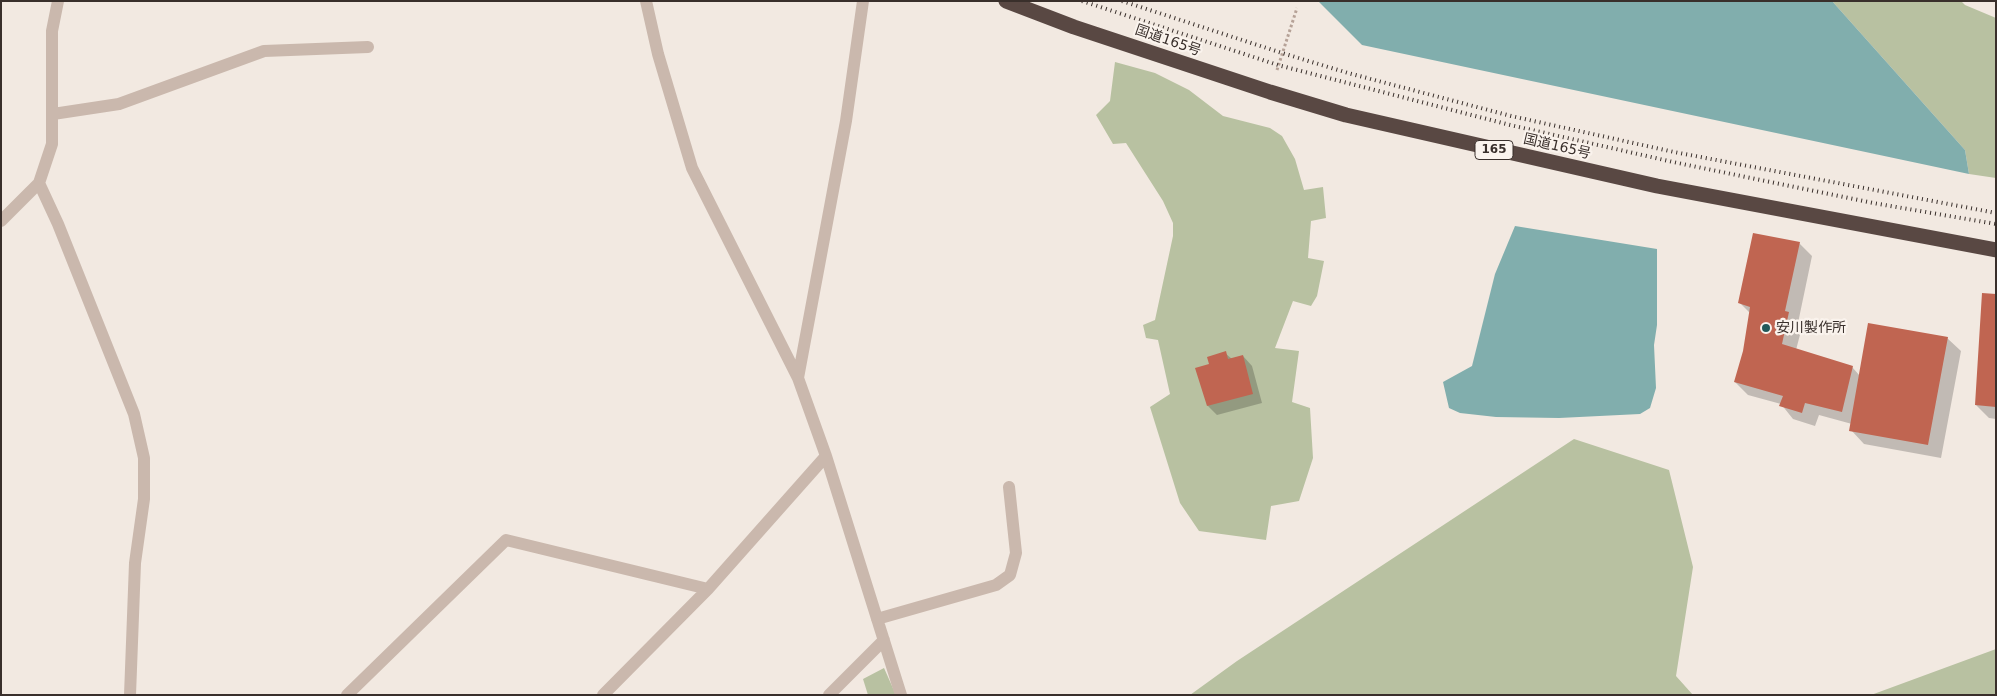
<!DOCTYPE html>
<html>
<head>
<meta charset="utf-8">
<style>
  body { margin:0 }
  #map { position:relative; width:1997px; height:696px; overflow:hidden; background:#f2e9e1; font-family:"DejaVu Sans",sans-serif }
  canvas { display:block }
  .frame { position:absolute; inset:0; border:2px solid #392f2b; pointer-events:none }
</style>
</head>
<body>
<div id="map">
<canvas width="1997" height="696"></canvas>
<div class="frame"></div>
</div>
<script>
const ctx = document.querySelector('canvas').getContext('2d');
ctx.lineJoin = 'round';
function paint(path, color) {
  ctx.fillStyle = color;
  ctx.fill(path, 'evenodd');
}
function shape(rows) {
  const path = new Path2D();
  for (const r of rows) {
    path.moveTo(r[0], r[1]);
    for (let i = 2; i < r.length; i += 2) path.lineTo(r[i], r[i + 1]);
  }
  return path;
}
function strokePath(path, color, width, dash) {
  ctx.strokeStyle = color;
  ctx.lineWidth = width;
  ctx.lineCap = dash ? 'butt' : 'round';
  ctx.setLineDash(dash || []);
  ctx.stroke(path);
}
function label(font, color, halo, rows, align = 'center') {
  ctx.font = font + ' "DejaVu Sans","Noto Sans JP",sans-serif';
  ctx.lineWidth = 4.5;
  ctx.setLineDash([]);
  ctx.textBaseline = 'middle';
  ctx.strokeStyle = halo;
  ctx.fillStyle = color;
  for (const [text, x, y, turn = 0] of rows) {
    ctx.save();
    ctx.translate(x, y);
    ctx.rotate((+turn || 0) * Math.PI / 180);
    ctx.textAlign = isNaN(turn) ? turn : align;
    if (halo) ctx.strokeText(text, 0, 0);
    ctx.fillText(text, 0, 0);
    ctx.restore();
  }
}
const green = shape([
  [1832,1,1961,1,1965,5,1996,18,1996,178,1969,174,1965,150],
  [1115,62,1155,73,1189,90,1223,116,1270,128,1282,136,1295,159,1304,190,1323,187,1326,218,1311,221,1308,258,1324,261,1317,296,1311,306,1293,301,1275,348,1299,351,1292,402,1310,408,1313,458,1299,501,1271,506,1266,540,1199,531,1180,503,1150,407,1170,394,1158,340,1146,338,1143,325,1155,320,1173,236,1173,223,1163,201,1126,143,1113,144,1096,115,1110,101],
  [1574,439,1669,470,1693,567,1676,676,1693,695,1190,695,1237,661],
  [1996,649,1996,695,1871,695],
  [884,668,896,695,868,695,863,679]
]);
const water = shape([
  [1318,1,1832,1,1965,150,1969,174,1362,45],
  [1515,226,1657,249,1657,325,1654,345,1656,388,1650,408,1640,414,1559,418,1496,417,1460,413,1449,408,1443,382,1472,366,1495,274]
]);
const shadow = shape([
  [1799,243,1812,256,1798,323,1802,327,1796,350,1852,367,1860,376,1947,338,1961,351,1941,458,1864,444,1851,430,1852,424,1819,415,1815,426,1793,419,1781,404,1748,395,1735,382,1745,352,1750,313,1739,302],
  [1996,296,1996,419,1989,418,1976,405],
  [1225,353,1232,359,1243,356,1252,366,1262,403,1217,415,1208,406,1211,365]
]);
const building = shape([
  [1753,233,1800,242,1785,311,1789,312,1782,344,1853,366,1842,412,1805,403,1802,413,1779,406,1783,396,1734,382,1743,351,1750,307,1738,303],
  [1982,293,1996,294,1996,407,1975,405],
  [1868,323,1948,337,1928,445,1849,431],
  [1226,351,1228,359,1243,355,1253,394,1207,406,1195,368,1209,364,1207,357]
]);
const path = shape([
  [1277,70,1297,8]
]);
const minor = shape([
  [646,1,658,54,692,168,798,378,846,121,863,1],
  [53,114,119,104,264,51,368,47],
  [39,183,58,224,134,414,144,458,144,499,135,563,130,695],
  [1,221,39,183,52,144,52,31,58,1],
  [798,378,826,456,901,695],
  [877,619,996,585,1010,575,1016,553,1009,487],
  [347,695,506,540,708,589],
  [603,695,708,589,826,456],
  [829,695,884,640]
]);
const highway = shape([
  [1006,1,1074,27,1270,92,1346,115,1657,186,1996,250]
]);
const rail = shape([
  [1082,1,1278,65,1510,125,1673,162,1873,203,1996,224],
  [1122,1,1282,53,1348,73,1511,116,1674,152,1996,213]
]);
const markers = [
  [1766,328,5,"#225859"]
];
const shields = [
  [1494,150,38]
];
const shieldNames = [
  ["165",1494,150]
];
const streetNames = [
  ["国道165号",1168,41,19],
  ["国道165号",1557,147,13]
];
const poiNames = [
  ["安川製作所",1776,328]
];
paint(green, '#b8c1a1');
paint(water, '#81aead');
paint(shadow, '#0003');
paint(building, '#c06551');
strokePath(path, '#b6a297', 3, [2.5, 2.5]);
strokePath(minor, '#cab8ad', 12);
strokePath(highway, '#594843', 15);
strokePath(rail, '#392f2b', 4, [1, 4]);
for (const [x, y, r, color] of markers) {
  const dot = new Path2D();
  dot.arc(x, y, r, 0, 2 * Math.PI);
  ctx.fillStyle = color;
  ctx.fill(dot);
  strokePath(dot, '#faf3ed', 2);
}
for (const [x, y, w] of shields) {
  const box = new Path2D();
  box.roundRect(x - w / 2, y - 9.5, w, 19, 4);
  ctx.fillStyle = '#faf3ed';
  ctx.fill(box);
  strokePath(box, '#392f2b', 1);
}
label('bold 12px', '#392f2b', null, shieldNames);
label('14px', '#392f2b', '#faf3ed', streetNames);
label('14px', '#392f2b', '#faf3ed', poiNames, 'left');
</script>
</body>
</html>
